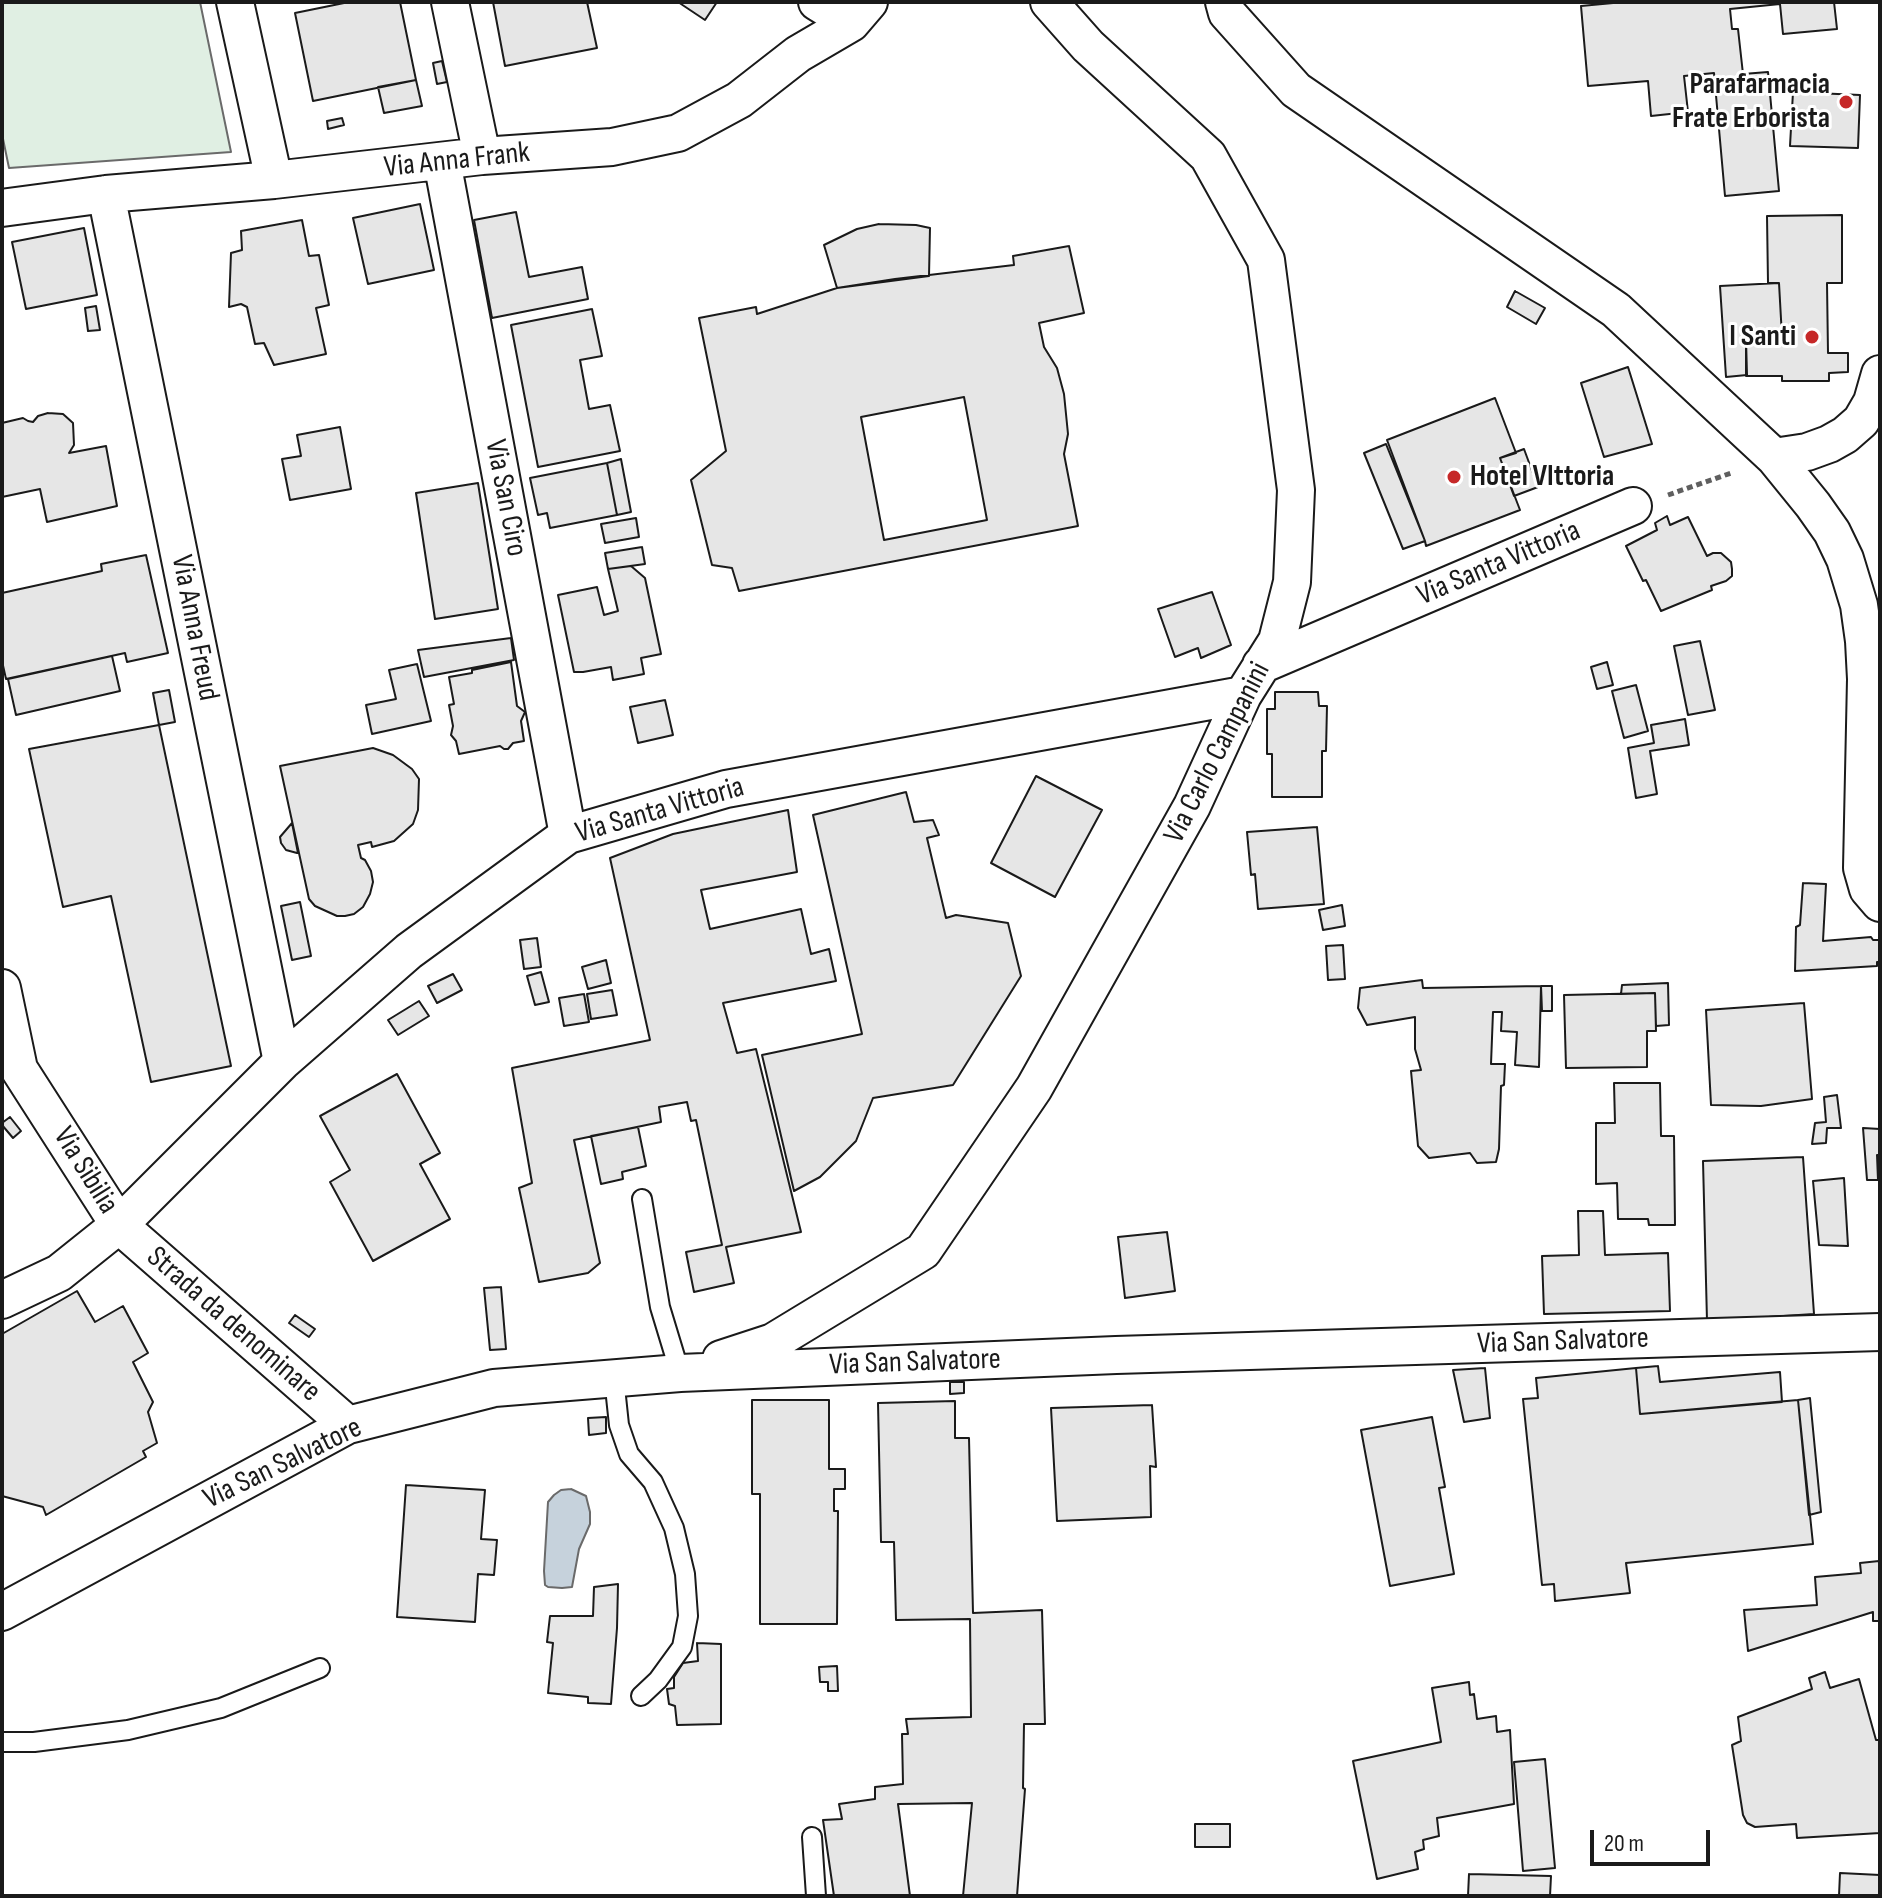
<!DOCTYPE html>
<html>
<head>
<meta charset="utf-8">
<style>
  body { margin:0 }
  #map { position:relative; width:1882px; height:1898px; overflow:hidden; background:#fff; font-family:"Sofia Sans Condensed",sans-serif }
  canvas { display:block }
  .frame { position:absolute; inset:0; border:4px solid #1a1a1a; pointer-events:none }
  .scale { position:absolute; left:1590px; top:1830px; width:120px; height:36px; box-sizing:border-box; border:4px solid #1a1a1a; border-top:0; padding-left:10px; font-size:24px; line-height:28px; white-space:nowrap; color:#1a1a1a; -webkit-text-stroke:6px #fff; paint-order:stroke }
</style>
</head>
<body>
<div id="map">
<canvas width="1882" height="1898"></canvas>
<div class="frame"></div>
<div class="scale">20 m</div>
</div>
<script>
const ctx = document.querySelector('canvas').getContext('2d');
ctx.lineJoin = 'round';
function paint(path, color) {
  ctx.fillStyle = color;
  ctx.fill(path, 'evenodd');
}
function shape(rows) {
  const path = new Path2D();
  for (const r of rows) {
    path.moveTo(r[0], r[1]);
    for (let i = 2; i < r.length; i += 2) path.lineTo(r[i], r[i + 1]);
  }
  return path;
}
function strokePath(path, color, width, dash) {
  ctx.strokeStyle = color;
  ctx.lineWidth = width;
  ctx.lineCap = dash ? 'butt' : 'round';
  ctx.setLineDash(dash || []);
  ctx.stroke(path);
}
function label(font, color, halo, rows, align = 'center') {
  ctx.font = font + ' "Sofia Sans Condensed",sans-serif';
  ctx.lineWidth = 6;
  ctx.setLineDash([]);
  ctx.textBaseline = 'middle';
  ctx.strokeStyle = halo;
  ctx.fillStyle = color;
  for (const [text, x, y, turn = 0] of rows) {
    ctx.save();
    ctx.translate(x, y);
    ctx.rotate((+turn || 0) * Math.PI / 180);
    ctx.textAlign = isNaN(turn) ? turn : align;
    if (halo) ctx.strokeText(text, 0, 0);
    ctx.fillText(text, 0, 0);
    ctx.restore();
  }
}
const green = shape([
  [2,2,200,2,231,152,9,168,2,134,2,2]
]);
const water = shape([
  [571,1489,586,1496,590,1512,590,1524,579,1549,572,1587,562,1588,548,1587,545,1585,544,1571,548,1502,554,1495,561,1490,571,1489]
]);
const building = shape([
  [349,2,400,2,416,80,313,101,295,13,349,2],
  [493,2,587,2,597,48,505,66,493,2],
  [678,2,717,2,705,20,678,2],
  [1624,2,1834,2,1837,29,1783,34,1780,4,1730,9,1732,29,1738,29,1743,74,1768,72,1779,191,1725,196,1714,73,1684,76,1688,112,1651,116,1648,81,1588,86,1581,6,1624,2],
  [442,61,447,82,437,84,433,63,442,61],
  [416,80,422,106,384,113,378,87,416,80],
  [1793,92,1860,95,1858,148,1790,146,1793,92],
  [342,118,344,125,328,129,327,121,342,118],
  [420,204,434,270,368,284,353,218,420,204],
  [516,212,529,277,582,267,588,299,492,318,474,220,516,212],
  [1842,215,1842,283,1827,283,1828,353,1848,353,1848,372,1829,373,1829,381,1782,381,1782,376,1746,376,1746,339,1782,337,1779,283,1768,283,1767,216,1842,215],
  [302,220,309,256,319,255,329,305,316,308,326,354,274,365,264,343,255,344,247,307,241,304,229,307,231,253,242,250,241,231,302,220],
  [879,224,916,225,930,228,929,276,837,288,824,245,857,229,879,224],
  [84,228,97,295,26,309,12,242,84,228],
  [1069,246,1084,313,1039,323,1044,347,1057,368,1064,394,1068,434,1064,454,1078,526,739,591,732,568,712,565,691,480,726,451,699,318,756,307,757,314,837,288,895,279,1014,265,1013,256,1069,246],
  [964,397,987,520,884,540,861,417,964,397],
  [1779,283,1782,337,1746,339,1747,375,1726,377,1720,286,1779,283],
  [1515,291,1545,308,1536,324,1507,307,1515,291],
  [96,306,100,330,88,331,85,308,96,306],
  [592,309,602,356,580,360,589,409,610,405,620,451,538,467,511,325,592,309],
  [1628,367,1652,444,1604,457,1581,383,1628,367],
  [1495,398,1516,453,1500,458,1520,510,1426,546,1425,541,1387,440,1495,398],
  [48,413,63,414,73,423,74,445,69,453,106,446,117,506,47,522,40,489,2,497,2,423,23,418,28,421,33,422,38,416,48,413],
  [340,427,351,489,290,500,282,459,301,456,297,435,340,427],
  [1386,444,1425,541,1403,549,1364,453,1386,444],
  [1524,449,1538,487,1514,496,1500,458,1524,449],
  [621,459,631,512,617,515,607,463,621,459],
  [607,463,617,515,550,528,547,513,538,515,530,478,607,463],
  [478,483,498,609,435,619,416,493,478,483],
  [1667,516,1670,525,1688,517,1707,556,1713,553,1721,553,1731,562,1732,569,1732,576,1726,581,1711,586,1712,590,1661,611,1646,580,1643,581,1626,546,1657,530,1655,523,1667,516],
  [636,518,639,537,605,543,601,524,636,518],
  [642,547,645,564,608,569,605,553,642,547],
  [146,555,168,653,127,662,125,653,6,679,2,661,2,593,102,571,101,564,146,555],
  [631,566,645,578,661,654,641,658,644,674,613,680,611,667,583,672,574,672,558,595,597,587,604,615,618,611,608,569,631,566],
  [1212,592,1231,645,1201,658,1198,648,1175,657,1158,609,1212,592],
  [511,638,514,660,424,677,418,650,511,638],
  [1700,641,1715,710,1688,715,1674,646,1700,641],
  [112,656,120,691,16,715,8,679,112,656],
  [511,662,517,706,525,712,521,721,524,741,513,743,508,749,504,749,500,746,459,754,456,741,451,735,453,726,449,705,454,704,449,677,472,673,472,670,511,662],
  [1607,662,1613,685,1597,689,1591,667,1607,662],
  [417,664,431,721,372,734,366,705,396,699,389,670,417,664],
  [1636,685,1648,731,1624,738,1612,691,1636,685],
  [169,690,175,722,159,725,153,693,169,690],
  [1275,692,1318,692,1319,706,1327,706,1326,751,1322,751,1322,797,1272,797,1272,754,1267,754,1267,709,1275,709,1275,692],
  [665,700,673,735,638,743,630,707,665,700],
  [1685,719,1689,745,1650,751,1657,794,1636,798,1628,748,1654,743,1651,725,1685,719],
  [159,725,231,1066,151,1082,111,896,63,907,29,749,159,725],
  [373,748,393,755,412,769,419,779,418,810,413,824,394,841,372,847,371,842,358,845,361,858,365,860,371,871,373,882,370,894,363,907,354,914,345,916,337,916,315,906,309,899,280,766,373,748],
  [1036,776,1102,810,1055,897,991,863,1036,776],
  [906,792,914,822,933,820,939,835,927,838,946,918,956,915,1008,923,1021,976,953,1085,873,1098,856,1141,820,1177,794,1191,762,1055,862,1034,813,815,906,792],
  [788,810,797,872,701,890,710,929,801,909,811,954,829,949,836,981,723,1003,737,1053,756,1049,801,1232,726,1247,734,1283,694,1292,686,1252,722,1245,696,1120,691,1121,687,1102,659,1107,661,1122,574,1140,600,1263,588,1273,539,1282,519,1188,532,1183,512,1068,650,1040,610,858,673,834,788,810],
  [292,823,298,853,297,853,286,850,281,843,280,837,292,823],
  [1317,827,1324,904,1258,909,1255,874,1251,875,1247,832,1317,827],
  [1803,883,1826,884,1823,941,1871,937,1873,940,1880,940,1880,962,1877,962,1877,966,1795,971,1796,927,1800,925,1803,883],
  [300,902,311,956,292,960,281,906,300,902],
  [1342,905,1345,926,1323,930,1319,910,1342,905],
  [537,938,541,967,524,969,520,940,537,938],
  [1343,945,1345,979,1328,980,1326,946,1343,945],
  [606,960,611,983,588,989,582,967,606,960],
  [541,972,549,1002,535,1005,527,976,541,972],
  [453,974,462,990,437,1003,428,986,453,974],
  [1422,980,1423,988,1541,986,1539,1067,1515,1065,1517,1032,1501,1031,1502,1012,1493,1012,1491,1064,1505,1064,1504,1085,1501,1086,1499,1149,1496,1162,1477,1163,1470,1153,1429,1158,1418,1146,1411,1071,1421,1070,1415,1049,1415,1017,1367,1025,1358,1008,1360,988,1422,980],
  [1668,983,1669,1025,1656,1026,1655,993,1621,994,1622,985,1668,983],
  [1541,986,1552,986,1552,1011,1542,1011,1541,986],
  [612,990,617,1015,591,1019,587,994,612,990],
  [1655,993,1656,1031,1647,1031,1647,1067,1566,1068,1564,995,1655,993],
  [584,994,589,1022,564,1026,559,998,584,994],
  [419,1001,429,1016,398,1035,388,1020,419,1001],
  [1804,1003,1812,1099,1761,1106,1711,1105,1706,1010,1804,1003],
  [397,1074,440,1153,420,1164,450,1219,373,1261,330,1182,350,1170,320,1116,397,1074],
  [1614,1083,1660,1083,1661,1136,1674,1136,1675,1225,1649,1225,1648,1219,1618,1219,1617,1183,1596,1184,1596,1123,1615,1123,1614,1083],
  [1837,1095,1841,1128,1827,1128,1826,1143,1812,1144,1815,1123,1826,1122,1824,1097,1837,1095],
  [10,1117,21,1131,13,1138,2,1125,2,1123,10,1117],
  [638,1127,646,1166,622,1172,623,1179,601,1184,591,1136,638,1127],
  [1863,1128,1880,1129,1880,1155,1877,1155,1878,1180,1867,1180,1863,1128],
  [1803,1157,1814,1314,1707,1321,1703,1161,1803,1157],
  [1844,1178,1848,1246,1819,1245,1813,1181,1844,1178],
  [1578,1211,1603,1211,1605,1255,1668,1253,1670,1311,1544,1314,1542,1256,1579,1255,1578,1211],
  [1167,1232,1175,1291,1125,1298,1118,1237,1167,1232],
  [501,1287,506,1349,490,1350,484,1288,501,1287],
  [77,1291,95,1322,123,1306,148,1353,133,1362,153,1402,148,1412,157,1443,143,1451,146,1457,46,1515,43,1507,2,1496,2,1334,77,1291],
  [295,1315,315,1329,309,1337,289,1323,295,1315],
  [1658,1366,1660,1382,1780,1372,1782,1402,1640,1414,1636,1368,1658,1366],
  [1485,1368,1490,1418,1464,1422,1453,1370,1485,1368],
  [1636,1368,1640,1414,1798,1400,1813,1544,1626,1563,1630,1593,1555,1601,1554,1584,1542,1585,1523,1399,1538,1398,1536,1378,1636,1368],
  [950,1382,964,1382,964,1393,950,1394,950,1382],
  [1810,1398,1821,1512,1809,1515,1798,1400,1810,1398],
  [752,1400,829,1400,829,1469,845,1469,845,1489,834,1489,834,1511,838,1511,837,1624,760,1624,760,1494,752,1494,752,1400],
  [955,1401,955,1438,969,1438,973,1613,1042,1610,1045,1724,1024,1724,1023,1788,1025,1789,1017,1896,963,1896,972,1803,898,1804,910,1896,834,1896,823,1820,842,1819,839,1804,875,1799,875,1787,903,1784,902,1734,908,1734,906,1719,971,1717,970,1619,896,1620,894,1542,881,1542,878,1403,955,1401],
  [1152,1405,1156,1467,1150,1466,1151,1517,1057,1521,1051,1408,1152,1405],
  [606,1417,606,1433,589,1435,588,1418,606,1417],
  [1432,1417,1445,1487,1439,1488,1454,1574,1390,1586,1361,1430,1432,1417],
  [406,1485,485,1490,481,1539,497,1540,494,1575,478,1574,475,1622,397,1617,406,1485],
  [1879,1561,1880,1621,1873,1621,1873,1612,1748,1651,1744,1610,1817,1605,1815,1577,1861,1573,1860,1563,1879,1561],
  [618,1584,617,1628,611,1704,588,1703,588,1697,548,1693,553,1643,547,1642,550,1616,593,1616,594,1587,618,1584],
  [697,1643,721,1644,721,1724,677,1725,675,1706,669,1704,667,1689,674,1688,674,1677,683,1663,698,1661,697,1643],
  [837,1666,838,1691,828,1691,828,1682,820,1682,819,1667,837,1666],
  [1825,1672,1830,1688,1859,1679,1876,1740,1880,1740,1880,1833,1797,1838,1796,1824,1755,1827,1747,1823,1743,1815,1732,1745,1741,1741,1738,1717,1812,1689,1809,1678,1825,1672],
  [1469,1682,1470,1695,1474,1694,1477,1719,1496,1716,1497,1732,1510,1730,1514,1804,1437,1818,1439,1836,1423,1840,1424,1849,1415,1852,1418,1869,1377,1879,1353,1761,1441,1742,1432,1688,1469,1682],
  [1545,1759,1555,1868,1523,1871,1514,1762,1545,1759],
  [1195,1824,1230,1824,1230,1847,1195,1847,1195,1824],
  [1840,1873,1880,1875,1880,1896,1839,1896,1840,1873],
  [1469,1874,1551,1876,1550,1896,1468,1896,1469,1874]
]);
const path = shape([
  [1668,495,1734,472]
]);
const service = shape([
  [642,1199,660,1307,680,1373],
  [614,1378,619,1425,629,1454,653,1482,674,1528,685,1574,688,1616,682,1647,658,1680,641,1696],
  [2,1742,34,1742,128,1730,221,1708,320,1668],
  [812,1837,816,1896]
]);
const minor = shape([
  [235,2,274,180],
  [450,2,482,156],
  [817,2,851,23],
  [1224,2,1227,13,1296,90,1616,310,1774,457,1813,505,1832,532,1845,559,1859,605,1864,641,1866,679,1862,868,1868,889,1880,903],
  [442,161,568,835],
  [106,194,282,1062],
  [2,208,106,194,274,180,482,156,612,147,678,133,739,100,798,54,851,23,869,2],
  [1774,457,1807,452,1829,444,1845,435,1861,421,1872,402,1880,374],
  [1261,665,1633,506],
  [2,988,19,1069,119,1225,348,1425],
  [2,1300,59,1273,119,1225,282,1062,409,951,568,835,726,789,1243,695],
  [721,1359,773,1342,923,1251,1034,1088,1192,806,1243,695,1277,641,1292,582,1296,490,1266,260,1208,156,1088,46,1049,2],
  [2,1612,348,1425,494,1388,680,1373,1116,1355,1880,1332]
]);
const markers = [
  [1846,102,8,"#c62828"],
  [1812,337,8,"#c62828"],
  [1454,477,8,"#c62828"]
];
const poiNames = [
  ["Parafarmacia",1830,85],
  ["Frate Erborista",1830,119],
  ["I Santi",1796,337],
  ["Hotel VIttoria",1470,477,"left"]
];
const streetNames = [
  ["Via Anna Frank",457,161,-6],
  ["Via San Ciro",505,498,79],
  ["Via Santa Vittoria",1499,564,-23],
  ["Via Anna Freud",194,628,79],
  ["Via Carlo Campanini",1218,753,-63],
  ["Via Santa Vittoria",660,811,-16],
  ["Via Sibilia",85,1171,58],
  ["Strada da denominare",233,1325,41],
  ["Via San Salvatore",1563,1342,-2],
  ["Via San Salvatore",915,1363,-2],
  ["Via San Salvatore",283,1464,-26]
];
paint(green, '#e0efe3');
strokePath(green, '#6a6a6a', 2);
paint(water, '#c6d2dc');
strokePath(water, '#6a6a6a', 2);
paint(building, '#e6e6e6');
strokePath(building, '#1a1a1a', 2);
strokePath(service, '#1a1a1a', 22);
strokePath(minor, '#1a1a1a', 40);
strokePath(path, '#5f5f5f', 5, [6, 4]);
strokePath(service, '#fff', 18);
strokePath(minor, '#fff', 36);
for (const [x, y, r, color] of markers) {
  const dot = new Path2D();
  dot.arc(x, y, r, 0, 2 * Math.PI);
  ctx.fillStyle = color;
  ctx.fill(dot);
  strokePath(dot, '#fff', 3);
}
label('bold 30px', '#1a1a1a', '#fff', poiNames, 'right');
label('30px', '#1a1a1a', '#fff', streetNames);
</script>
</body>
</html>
